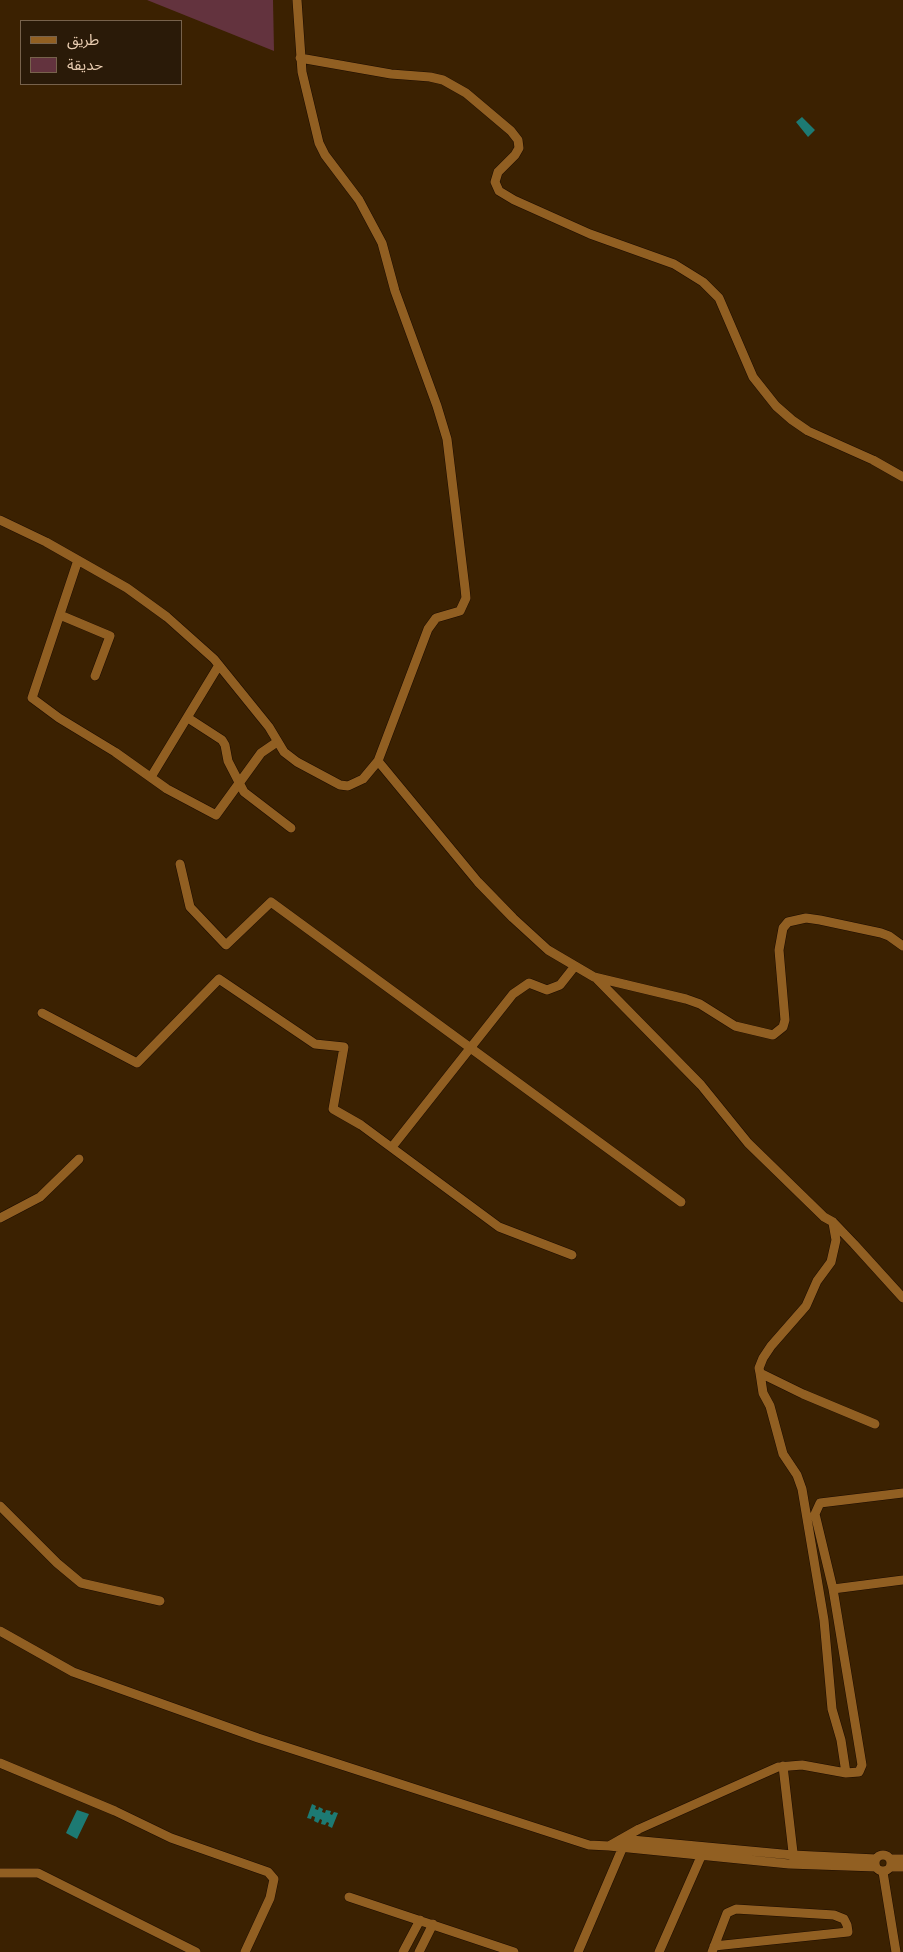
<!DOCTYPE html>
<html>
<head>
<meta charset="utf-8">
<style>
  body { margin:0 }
  #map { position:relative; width:903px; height:1952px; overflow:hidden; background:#3b2101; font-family:"Noto Sans","Noto Sans Arabic",sans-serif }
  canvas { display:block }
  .legend { position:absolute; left:20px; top:20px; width:162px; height:65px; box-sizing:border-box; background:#2a1a08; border:1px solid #77624c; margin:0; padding:6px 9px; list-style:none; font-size:15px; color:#eacdb1 }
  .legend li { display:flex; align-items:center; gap:10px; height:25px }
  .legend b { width:25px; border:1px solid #77624c }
</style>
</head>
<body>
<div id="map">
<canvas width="903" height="1952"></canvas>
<ul class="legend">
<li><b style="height:6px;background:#915f22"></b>طريق</li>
<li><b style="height:14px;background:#63333e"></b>حديقة</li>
</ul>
</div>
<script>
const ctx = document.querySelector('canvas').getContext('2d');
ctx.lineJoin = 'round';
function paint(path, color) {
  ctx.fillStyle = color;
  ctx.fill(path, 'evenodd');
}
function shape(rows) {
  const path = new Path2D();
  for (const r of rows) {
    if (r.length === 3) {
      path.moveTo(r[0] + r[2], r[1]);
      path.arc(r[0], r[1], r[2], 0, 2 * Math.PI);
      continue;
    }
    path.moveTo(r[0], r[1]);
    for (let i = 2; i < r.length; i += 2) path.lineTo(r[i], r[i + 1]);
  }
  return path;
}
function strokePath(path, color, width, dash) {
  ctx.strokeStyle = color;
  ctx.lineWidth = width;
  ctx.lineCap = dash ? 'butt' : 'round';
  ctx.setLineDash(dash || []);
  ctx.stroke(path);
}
const green = shape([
  [147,0,273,0,274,51]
]);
const water = shape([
  [802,117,815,130,808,137,796,122],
  [312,1804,316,1806,315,1809,318,1810,319,1807,323,1809,322,1812,325,1813,326,1810,331,1811,330,1814,332,1815,334,1812,338,1813,332,1828,328,1826,329,1823,327,1822,325,1825,321,1824,322,1820,320,1819,318,1823,314,1821,315,1817,312,1816,311,1819,307,1818],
  [77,1810,89,1814,77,1839,66,1833]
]);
const minor = shape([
  [300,58,391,74,430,77,443,80,466,93,511,131,518,140,519,148,515,155,498,172,495,182,499,191,514,200,590,234,674,264,703,282,719,298,753,377,776,406,792,420,808,431,873,460,903,477],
  [0,520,46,542,127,588,167,617,214,659,269,727,284,752,297,762,340,785,348,786,363,779,378,761,428,629,436,618,460,611,466,598,465,588,447,439,437,406,395,291,382,243,359,200,325,155,319,143,302,72,297,0],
  [78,560,32,698,59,718,115,752,167,789,216,815,261,753,277,742],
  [60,615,110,636,95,676],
  [188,718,222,740,225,745,228,761,244,792,291,828],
  [378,761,478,882,513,918,548,950,594,977,686,999,700,1004,735,1026,773,1035,783,1027,785,1020,779,950,783,928,788,922,806,918,820,920,881,933,889,936,903,946],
  [151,777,219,665],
  [180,864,190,907,226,945,271,902,681,1202],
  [596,978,701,1085,748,1143,824,1217,833,1222,854,1244,903,1298],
  [42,1013,137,1063,219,979,315,1044,344,1047,333,1109,361,1125,499,1227,572,1255],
  [392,1147,513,994,529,983,547,990,560,985,575,966],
  [0,1218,40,1197,79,1159],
  [833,1223,836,1240,831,1262,817,1281,806,1306,771,1346,763,1358,759,1368,760,1373,803,1394,875,1424],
  [0,1506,57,1563,81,1583,160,1601],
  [833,1589,903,1580],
  [0,1631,73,1672,258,1738,589,1845,609,1846,639,1829,778,1767,802,1765,846,1773,841,1740,832,1709,824,1620,802,1489,797,1475,783,1454,770,1406,763,1393,760,1373],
  [0,1763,115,1811,171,1838,268,1872,274,1879,270,1898,245,1952],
  [783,1766,794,1861],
  [846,1773,859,1772,862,1765,833,1589,815,1514,820,1503,903,1493],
  [621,1839,793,1855,876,1859],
  [609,1846,789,1864,876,1867],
  [883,1863,8],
  [891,1859,903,1859],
  [891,1867,903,1867],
  [883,1872,896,1952],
  [0,1873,38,1873,196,1952],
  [349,1897,514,1952],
  [403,1952,420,1920],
  [419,1952,433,1924],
  [578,1952,625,1842],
  [659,1952,703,1852],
  [712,1952,727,1913,736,1909,834,1915,844,1919,847,1925,848,1932,714,1946]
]);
paint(green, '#63333e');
paint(water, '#1d7a73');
strokePath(minor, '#1c0c00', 10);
strokePath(minor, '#915f22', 9);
</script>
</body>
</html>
